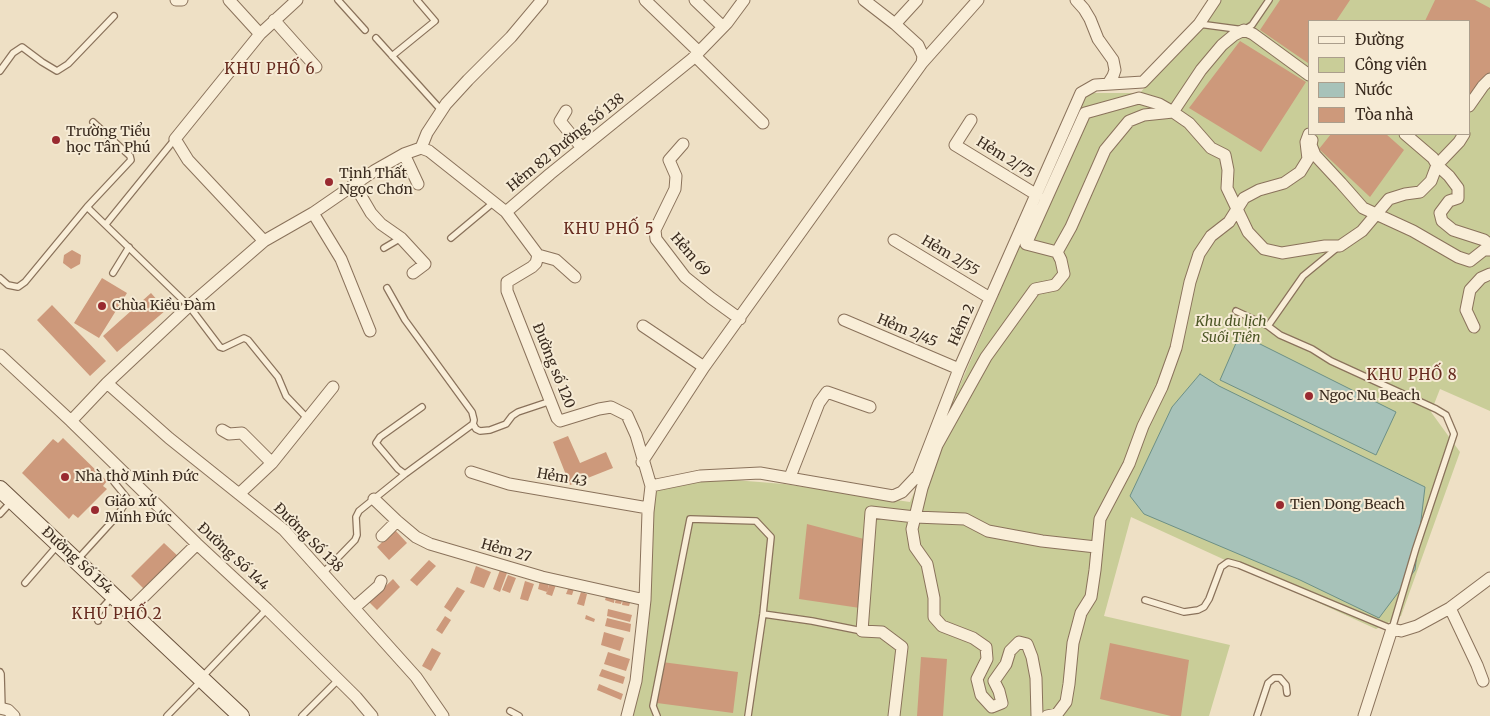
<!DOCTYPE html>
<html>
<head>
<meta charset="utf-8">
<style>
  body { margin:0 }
  #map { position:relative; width:1490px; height:716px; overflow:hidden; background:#eee0c5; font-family:Merriweather,serif }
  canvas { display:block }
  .legend { position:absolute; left:1308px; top:20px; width:162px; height:115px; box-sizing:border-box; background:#f6ebd5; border:1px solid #ab9e8c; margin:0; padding:6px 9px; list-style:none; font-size:15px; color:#3a2b1f }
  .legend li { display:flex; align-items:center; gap:10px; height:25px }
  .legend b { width:25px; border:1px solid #ab9e8c }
</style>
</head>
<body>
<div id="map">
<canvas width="1490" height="716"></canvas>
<ul class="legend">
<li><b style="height:6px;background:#f9eed8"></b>Đường</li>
<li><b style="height:14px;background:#c9cd98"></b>Công viên</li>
<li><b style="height:14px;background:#a7c2b9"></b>Nước</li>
<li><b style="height:14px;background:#cd997b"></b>Tòa nhà</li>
</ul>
</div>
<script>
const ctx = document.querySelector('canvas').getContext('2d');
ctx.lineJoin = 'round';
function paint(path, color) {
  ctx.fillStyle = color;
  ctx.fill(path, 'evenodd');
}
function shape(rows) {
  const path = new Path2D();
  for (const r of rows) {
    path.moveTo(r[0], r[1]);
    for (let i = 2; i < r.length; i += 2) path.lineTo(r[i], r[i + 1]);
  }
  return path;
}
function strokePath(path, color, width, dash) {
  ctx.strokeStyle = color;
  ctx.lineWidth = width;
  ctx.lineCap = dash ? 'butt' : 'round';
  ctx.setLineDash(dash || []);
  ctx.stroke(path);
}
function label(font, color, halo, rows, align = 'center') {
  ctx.font = font + ' Merriweather,serif';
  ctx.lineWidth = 4;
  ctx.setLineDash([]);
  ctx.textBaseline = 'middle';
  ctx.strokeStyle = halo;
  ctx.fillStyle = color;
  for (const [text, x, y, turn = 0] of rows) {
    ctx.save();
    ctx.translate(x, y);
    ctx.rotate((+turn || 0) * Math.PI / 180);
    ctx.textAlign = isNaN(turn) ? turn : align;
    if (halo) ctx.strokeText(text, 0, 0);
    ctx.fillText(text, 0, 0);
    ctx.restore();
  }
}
const green = shape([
  [1219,0,1490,0,1490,411,1440,389,1431,412,1460,452,1401,616,1376,629,1131,517,1104,616,1230,645,1209,716,634,716,632,701,653,489,697,477,784,484,910,502,1085,93,1140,93],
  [1309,21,1469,21,1469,134,1309,134]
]);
const water = shape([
  [1240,334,1396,412,1376,455,1220,380,1240,334],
  [1200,374,1219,386,1425,487,1415,570,1379,618,1300,580,1144,514,1130,496,1172,407,1200,374]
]);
const building = shape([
  [1280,0,1350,0,1336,21,1309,21,1308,63,1260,30],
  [1435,0,1475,0,1490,8,1490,72,1469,99,1469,21,1425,21],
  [1240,41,1306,82,1261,152,1189,108],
  [1331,134,1386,134,1404,150,1370,197,1319,149],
  [72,250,81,255,80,264,71,269,63,263,64,255],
  [102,278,127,293,99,338,74,323],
  [151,293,166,310,117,352,103,336],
  [52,305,106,361,90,376,37,320],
  [568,436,580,463,606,452,613,468,570,485,553,442],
  [63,438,107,481,103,486,107,489,78,518,73,514,69,519,22,473,53,439,58,443],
  [807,524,864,539,860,608,799,599],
  [395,530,407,543,389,560,377,547],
  [164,543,180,558,147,592,131,576],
  [429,560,436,566,417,586,410,580],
  [476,566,491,572,484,588,470,583],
  [500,570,507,573,500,592,493,589],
  [508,575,516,578,510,593,502,590],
  [541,577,550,580,547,592,538,589],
  [393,579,400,587,377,610,369,602],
  [551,580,557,582,552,596,546,594],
  [525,581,534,584,528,601,520,599],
  [570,584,575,586,572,595,566,594],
  [457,587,465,591,451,612,444,607],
  [581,592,587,594,584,606,577,604],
  [607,594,615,597,614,603,605,600],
  [616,597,623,598,621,604,615,603],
  [623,598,631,600,629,606,622,605],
  [608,609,632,615,630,622,607,616],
  [586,615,595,619,594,622,585,619],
  [445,616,451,620,442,634,436,630],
  [607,618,631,624,630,632,605,626],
  [604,632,624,638,620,651,601,645],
  [1110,643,1189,660,1181,716,1171,716,1100,699],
  [432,648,441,653,431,671,422,666],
  [608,652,630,659,626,671,604,664],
  [921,657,947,659,943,716,917,716],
  [662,662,738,672,733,713,657,703],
  [602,669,625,677,623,684,599,676],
  [599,684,623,694,621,700,597,690]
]);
const lane = shape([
  [338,0,365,30],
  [1199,24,1244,30,1252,25,1269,0],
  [376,38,442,111],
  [392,56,435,21,417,0],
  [0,71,13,53,22,47,42,62,57,71,68,64,114,16],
  [93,122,130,156,131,160,87,207,189,306,220,347,223,348,244,338,248,340,278,377,286,396,307,418],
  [106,224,175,139],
  [451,238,494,202],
  [384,248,401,238],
  [113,273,129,247],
  [0,278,8,285,18,287,25,282,87,207],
  [387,288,405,320,472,412,474,420,473,424,405,474],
  [1268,326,1303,276,1337,248],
  [473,424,476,429,480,431,490,430,506,424,512,416,518,412,551,401],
  [0,514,11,502],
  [78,559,118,515,124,505,127,498,114,482],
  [323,573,355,540,357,535,356,517,359,511,405,474,398,469,376,443,380,437,422,407],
  [25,583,57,546],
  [1145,600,1184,612,1198,610,1204,607,1209,599,1221,567,1228,562,1239,565,1392,629,1416,548,1454,434,1446,415,1436,409,1331,361,1312,349,1280,335,1268,326,1236,311],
  [763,614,812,621,862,631],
  [98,621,96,615,112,597],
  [0,672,1,674,2,709],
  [203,676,267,609],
  [510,711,519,716],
  [167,716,201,681],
  [302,716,338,680],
  [657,716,653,706,690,519,756,521,771,537,763,614,748,716],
  [1257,716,1268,683,1274,678,1280,678,1286,685,1287,693]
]);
const street = shape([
  [176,0,182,0],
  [229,0,260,34],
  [645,0,699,52],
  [695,0,723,27],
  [1076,0,1084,9,1090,19,1098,39,1113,60,1115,70,1113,76,1108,84],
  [274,20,316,67],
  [895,24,917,0],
  [695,56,763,123],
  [922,63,978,0],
  [1469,106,1483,86,1490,79],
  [566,111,560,121,582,148],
  [971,120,955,145,1037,195],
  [1405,134,1433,158,1437,165,1449,176,1458,188,1458,198,1449,201,1440,213,1442,221,1453,230,1484,240,1490,245],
  [1312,140,1311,145,1315,155,1341,183,1363,208,1413,231,1458,257,1470,261,1484,250,1490,250],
  [683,144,669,160,676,176,675,189,655,230,656,239,685,277,711,298,740,319],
  [421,148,427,133,446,104,468,80,511,37,542,0],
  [404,154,418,184],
  [354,184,371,213,381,224,401,238,425,264,413,273],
  [506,212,550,174,692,59,727,23,744,0],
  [313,213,341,259,370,331],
  [894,240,990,298],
  [264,241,188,160,175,139,260,34,297,0],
  [1057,252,1071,227,1105,150,1129,121,1144,115,1173,112,1189,123,1211,148,1225,155,1228,170,1227,188,1248,232,1264,249,1282,253,1325,246,1340,246,1362,231,1389,199,1405,194,1420,192,1431,181,1437,165,1459,142,1464,134],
  [538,255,556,260,575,277],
  [844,320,959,369],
  [643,326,704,367],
  [1474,327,1466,310,1470,290,1481,278,1490,274],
  [0,355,71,421,197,544,267,609,356,697,372,716],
  [107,383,169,438,284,530,416,677,443,716],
  [71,421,107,383,189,306,264,241,313,213,374,171,404,154,421,148,429,151,506,212,538,255,536,263,532,267,507,282,507,291,557,418,560,421,599,409,611,407,627,415,636,435,651,486,648,512,645,600,636,681,627,716],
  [222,430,229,434,242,433,272,463],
  [642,462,704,367,922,63,923,56,918,45,895,24,864,0],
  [471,472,509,484,648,508],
  [790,477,819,403,827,392,870,407],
  [651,486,700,476,760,473,893,496,902,492,918,475,959,369,1081,93,1095,85,1143,82,1199,24,1215,0],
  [239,494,272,463,333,387],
  [374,499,397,521,416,537,430,544,542,577,645,600],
  [382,536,397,521],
  [354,608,379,586,381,581],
  [1450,608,1477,665,1483,681],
  [129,611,197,544],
  [0,708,8,710,14,716],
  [894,716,902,647,882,632,862,631,871,512,915,517,922,488,937,445,986,357,1035,289,1055,285,1064,274,1061,260,1057,252,1026,244,1085,113,1139,98,1159,104,1173,112,1201,70,1222,45,1234,35,1244,30,1253,34,1309,75],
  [1037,716,1036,678,1032,657,1027,644,1019,642,1010,651,1006,664,994,681,999,691,1002,703,992,707,981,695,977,679,987,659,986,647,973,638,942,626,934,617,934,598,927,564,915,547,912,529,915,517,965,519,988,531,1042,541,1096,547],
  [1047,716,1057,714,1066,702,1069,684,1073,643,1081,613,1091,597,1095,570,1100,519,1129,464,1143,426,1162,387,1176,348,1190,282,1199,254,1211,236,1229,222,1244,198,1259,190,1284,183,1300,172,1308,159,1306,142,1309,134],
  [1364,716,1392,629,1401,631,1417,626,1450,608,1490,578]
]);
const secondary = shape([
  [0,489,241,716]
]);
const markers = [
  [56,140,5,"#992a30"],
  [329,182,5,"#992a30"],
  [102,306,5,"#992a30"],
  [1309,396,5,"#992a30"],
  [65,477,5,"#992a30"],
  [1280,505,5,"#992a30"],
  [95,510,5,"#992a30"]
];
const poiNames = [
  ["Trường Tiểu",66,132],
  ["học Tân Phú",66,148],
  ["Tịnh Thất",339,174],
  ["Ngọc Chơn",339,190],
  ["Chùa Kiều Đàm",112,306],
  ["Ngoc Nu Beach",1319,396],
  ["Nhà thờ Minh Đức",75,477],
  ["Giáo xứ",105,502],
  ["Minh Đức",105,518],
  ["Tien Dong Beach",1290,505]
];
const streetNames = [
  ["Hẻm 82 Đường Số 138",566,143,-39],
  ["Hẻm 2/75",1005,158,32],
  ["Hẻm 69",690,255,49],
  ["Hẻm 2/55",950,256,31],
  ["Hẻm 2",962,325,-66],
  ["Hẻm 2/45",907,331,23],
  ["Đường số 120",553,366,68],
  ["Hẻm 43",562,478,10],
  ["Đường Số 138",308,538,45],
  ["Hẻm 27",506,551,16],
  ["Đường Số 144",233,557,43],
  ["Đường Số 154",77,561,43]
];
const parkNames = [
  ["Khu du lịch",1231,322],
  ["Suối Tiên",1231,338]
];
const neighbourhoodNames = [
  ["KHU PHỐ 6",270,70],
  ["KHU PHỐ 5",609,230],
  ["KHU PHỐ 8",1412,376],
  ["KHU PHỐ 2",117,615]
];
paint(green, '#c9cd98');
paint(water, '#a7c2b9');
strokePath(water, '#6d9086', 1);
paint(building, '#cd997b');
strokePath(lane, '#8a725b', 8);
strokePath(street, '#8a725b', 13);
strokePath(secondary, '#6b533e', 18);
strokePath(lane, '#f9eed8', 5.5);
strokePath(street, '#f9eed8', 11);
strokePath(secondary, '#f9eed8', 16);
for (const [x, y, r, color] of markers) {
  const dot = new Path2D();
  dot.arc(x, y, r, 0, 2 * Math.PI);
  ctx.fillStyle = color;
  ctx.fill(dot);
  strokePath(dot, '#f6ebd5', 2);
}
label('14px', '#3a2b1f', '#f6ebd5', poiNames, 'left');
label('14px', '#3a2b1f', '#f6ebd5', streetNames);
label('italic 14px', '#4c5625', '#f6ebd5', parkNames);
ctx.letterSpacing = '1px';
label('15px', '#662a1e', '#f6ebd5', neighbourhoodNames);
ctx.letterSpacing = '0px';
</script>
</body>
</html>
